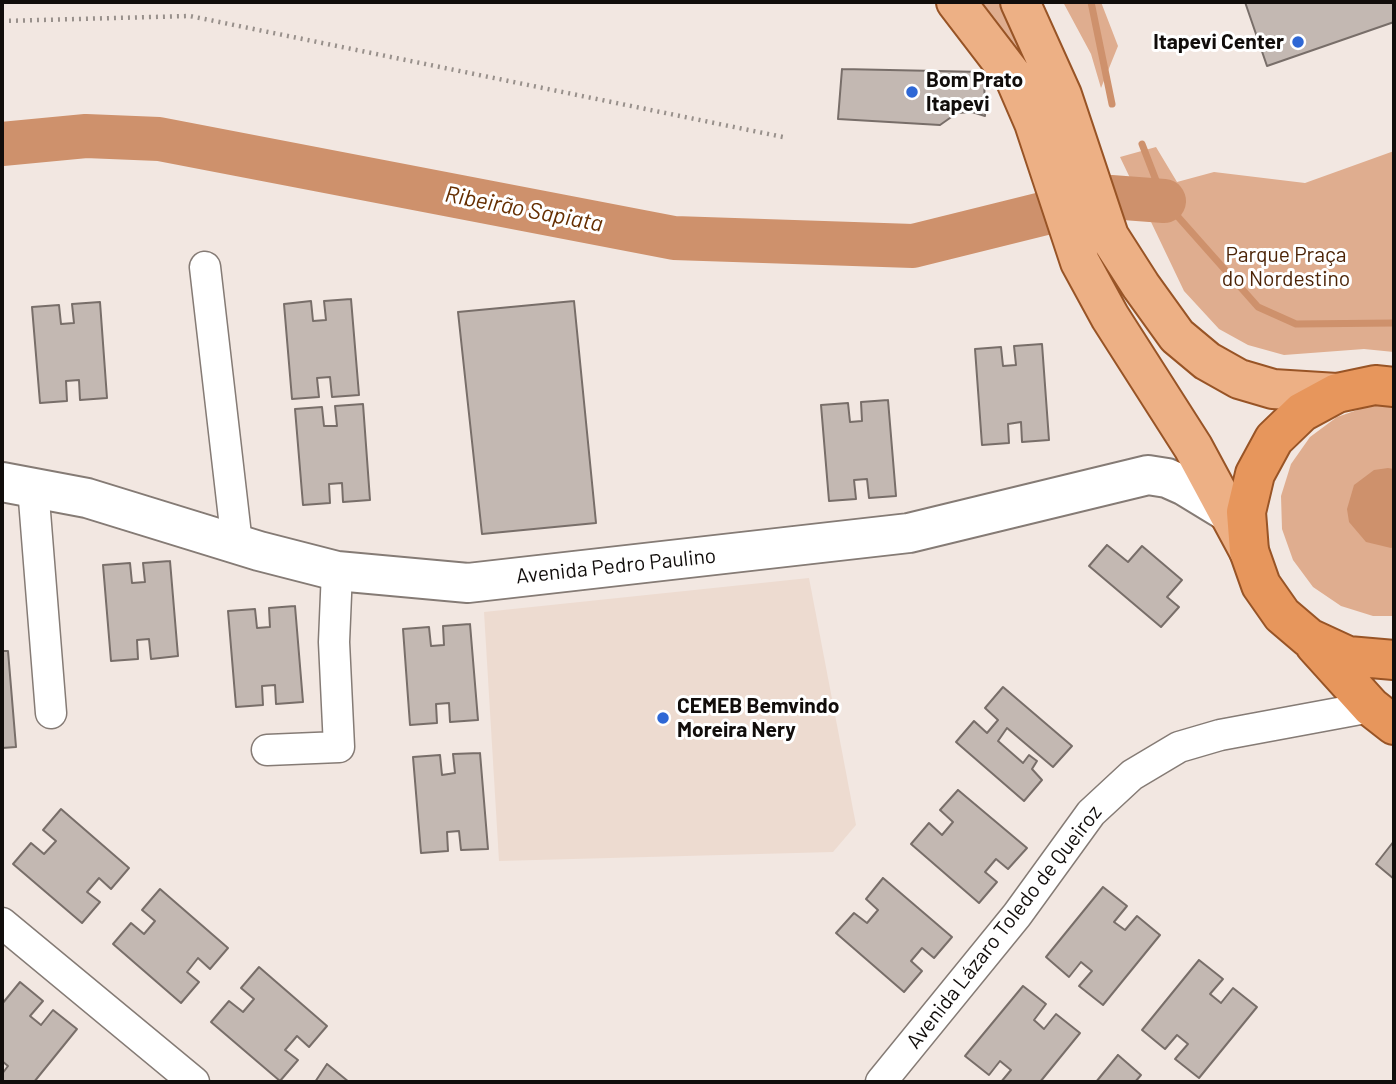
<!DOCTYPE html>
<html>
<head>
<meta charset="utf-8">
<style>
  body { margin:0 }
  #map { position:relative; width:1396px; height:1084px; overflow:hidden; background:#f2e7e1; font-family:Barlow,sans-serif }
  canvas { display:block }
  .frame { position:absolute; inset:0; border:4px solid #110d0b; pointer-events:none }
</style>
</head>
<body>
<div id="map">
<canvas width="1396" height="1084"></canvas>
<div class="frame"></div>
</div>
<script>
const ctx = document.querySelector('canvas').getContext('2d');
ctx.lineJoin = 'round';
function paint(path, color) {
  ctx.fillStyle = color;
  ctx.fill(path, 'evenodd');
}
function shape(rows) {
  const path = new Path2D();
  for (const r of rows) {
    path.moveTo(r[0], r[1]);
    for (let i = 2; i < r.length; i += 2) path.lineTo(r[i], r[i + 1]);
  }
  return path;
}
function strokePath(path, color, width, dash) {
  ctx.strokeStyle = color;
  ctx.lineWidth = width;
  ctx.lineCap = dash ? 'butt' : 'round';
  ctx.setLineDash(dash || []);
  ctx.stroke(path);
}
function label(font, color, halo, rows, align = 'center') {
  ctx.font = font + ' Barlow,sans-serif';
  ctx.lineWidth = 6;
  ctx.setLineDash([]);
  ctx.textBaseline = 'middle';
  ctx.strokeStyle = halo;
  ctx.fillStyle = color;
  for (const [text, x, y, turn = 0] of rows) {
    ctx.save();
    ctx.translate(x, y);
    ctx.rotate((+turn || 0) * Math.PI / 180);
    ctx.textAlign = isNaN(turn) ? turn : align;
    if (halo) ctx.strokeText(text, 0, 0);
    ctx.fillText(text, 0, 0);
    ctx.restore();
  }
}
const built = shape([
  [809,578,856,825,833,852,499,861,484,612]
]);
const green = shape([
  [973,2,1006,2,1045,88],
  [1063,2,1101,2,1118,46,1101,88,1091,54],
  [1156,147,1177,182,1214,172,1305,183,1394,151,1394,352,1364,349,1284,355,1248,345,1219,329,1184,291,1120,157],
  [1372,405,1394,406,1394,616,1373,616,1341,606,1313,587,1293,560,1282,529,1281,496,1291,464,1310,437,1337,417]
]);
const water = shape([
  [1388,468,1394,469,1394,547,1391,548,1366,542,1349,522,1347,509,1354,485,1374,470]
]);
const stream = shape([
  [1091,2,1112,104],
  [1142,144,1164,201,1258,307,1296,324,1394,323]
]);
const river = shape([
  [2,144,86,136,159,139,674,238,913,246,1046,213],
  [1111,197,1164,201]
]);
const building = shape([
  [1245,2,1394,2,1394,22,1267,66,1245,2],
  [842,69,984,72,985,116,972,112,957,113,940,125,838,119,842,69],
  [351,299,359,395,332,397,330,377,317,378,319,397,292,399,284,304,311,301,313,321,326,320,324,301,351,299],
  [574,301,596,523,482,534,458,312,574,301],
  [100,302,107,398,80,400,79,380,66,381,67,401,40,403,32,307,59,305,61,324,74,323,72,304,100,302],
  [1042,344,1049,440,1022,442,1021,422,1008,424,1009,443,982,445,975,349,1001,347,1003,366,1016,365,1014,346,1042,344],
  [888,400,896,496,869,498,867,479,854,480,856,499,829,501,821,405,848,403,850,422,862,421,861,402,888,400],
  [363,404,370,500,343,502,342,483,329,484,330,503,303,505,295,409,322,407,324,426,337,426,335,406,363,404],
  [1107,545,1128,562,1142,546,1182,580,1167,597,1179,607,1161,627,1089,566,1107,545],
  [170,561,178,656,151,659,149,639,137,640,138,659,111,661,103,565,130,563,132,583,145,582,143,563,170,561],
  [295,606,303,702,276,704,275,685,262,686,263,705,236,707,228,611,255,609,257,628,270,627,269,608,295,606],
  [470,624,478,720,450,722,449,703,436,704,437,723,410,725,403,629,429,627,431,646,444,645,443,626,470,624],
  [2,651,8,651,16,747,2,748,2,651],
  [1003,687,1072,746,1053,767,1007,728,998,741,1023,763,1029,755,1037,761,1032,769,1042,780,1024,801,956,742,974,721,987,733,998,720,985,708,1003,687],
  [480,753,488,849,461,850,459,831,447,832,448,851,421,853,413,757,440,755,442,775,455,773,453,754,480,753],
  [958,790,1027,848,1008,869,996,859,985,872,997,882,979,903,911,844,929,823,942,835,953,822,940,810,958,790],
  [61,809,129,868,111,889,99,878,87,892,100,902,82,923,13,864,31,843,44,854,56,841,43,830,61,809],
  [1394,841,1394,879,1376,864,1394,841],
  [883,878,952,937,934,958,922,948,911,961,922,971,904,992,836,933,854,913,867,923,878,910,866,899,883,878],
  [1103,887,1127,906,1114,922,1125,930,1137,916,1160,935,1103,1005,1079,986,1092,971,1081,962,1069,977,1046,957,1103,887],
  [160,889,228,948,210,969,198,958,187,972,199,982,181,1003,113,944,131,923,144,934,155,921,142,910,160,889],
  [1199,960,1223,979,1210,994,1221,1003,1233,988,1257,1007,1199,1078,1175,1059,1188,1044,1177,1035,1165,1049,1142,1030,1199,960],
  [259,967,327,1026,309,1047,297,1036,285,1050,298,1060,280,1081,211,1022,229,1001,243,1012,254,999,241,988,259,967],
  [20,982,43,1001,30,1016,41,1025,53,1010,77,1029,34,1082,2,1082,2,1074,8,1066,2,1061,2,1004,20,982],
  [1023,986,1046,1004,1034,1020,1044,1029,1056,1014,1080,1033,1040,1082,1001,1082,1011,1070,1000,1061,989,1075,965,1056,1023,986],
  [1118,1055,1141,1075,1135,1082,1096,1082,1118,1055],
  [327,1064,349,1082,315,1082,327,1064]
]);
const path = shape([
  [2,21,190,16,783,137]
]);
const minor = shape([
  [205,267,237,544],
  [33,487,51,713],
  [267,750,339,747,334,642,337,571],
  [2,923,194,1082],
  [881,1082,1017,915,1091,813,1132,775,1179,747,1220,735,1371,707]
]);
const secondary = shape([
  [2,482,87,498,259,551,337,571,468,583,909,533,1148,475,1167,478,1185,486,1226,511]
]);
const primary = shape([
  [956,2,1015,79,1034,123,1080,262,1110,317,1193,447,1249,551],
  [1020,2,1062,95,1109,236,1141,286,1177,336,1207,361,1239,379,1273,389,1337,393]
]);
const trunk = shape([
  [1394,387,1375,385,1337,393,1302,412,1274,439,1255,474,1246,512,1249,551,1261,585,1282,615,1309,638,1348,656,1394,660],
  [1315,645,1371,707,1394,725]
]);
const markers = [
  [1298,42,7,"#2e67d5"],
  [912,92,7,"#2e67d5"],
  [663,718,7,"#2e67d5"]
];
const poiNames = [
  ["Itapevi Center",1284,42,"right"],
  ["Bom Prato",926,80],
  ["Itapevi",926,104],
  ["CEMEB Bemvindo",677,706],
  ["Moreira Nery",677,730]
];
const parkNames = [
  ["Parque Praça",1286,255],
  ["do Nordestino",1286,279]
];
const streetNames = [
  ["Avenida Pedro Paulino",616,566,-6],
  ["Avenida Lázaro Toledo de Queiroz",1004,927,-52]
];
const waterNames = [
  ["Ribeirão Sapiata",524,209,11]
];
paint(built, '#eddbd0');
paint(green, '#dfad8f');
paint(water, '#ce916c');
strokePath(stream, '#ce916c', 7);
strokePath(river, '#ce916c', 44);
paint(building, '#c3b8b2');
strokePath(building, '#786e69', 2);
strokePath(minor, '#857b75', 33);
strokePath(secondary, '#857b75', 42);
strokePath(primary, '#985426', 42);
strokePath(trunk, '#985426', 42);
strokePath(path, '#98908b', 4.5, [2, 5]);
strokePath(minor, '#fff', 30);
strokePath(secondary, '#fff', 38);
strokePath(primary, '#edb085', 38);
strokePath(trunk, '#e7965c', 38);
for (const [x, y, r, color] of markers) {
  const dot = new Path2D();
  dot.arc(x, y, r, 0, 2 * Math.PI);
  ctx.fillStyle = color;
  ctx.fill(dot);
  strokePath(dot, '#fff', 2.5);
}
label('bold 21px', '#110d0b', '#fff', poiNames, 'left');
label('21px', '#4c2407', '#fff', parkNames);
label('21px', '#110d0b', '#fff', streetNames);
label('italic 23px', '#652e00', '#fff', waterNames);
</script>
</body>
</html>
